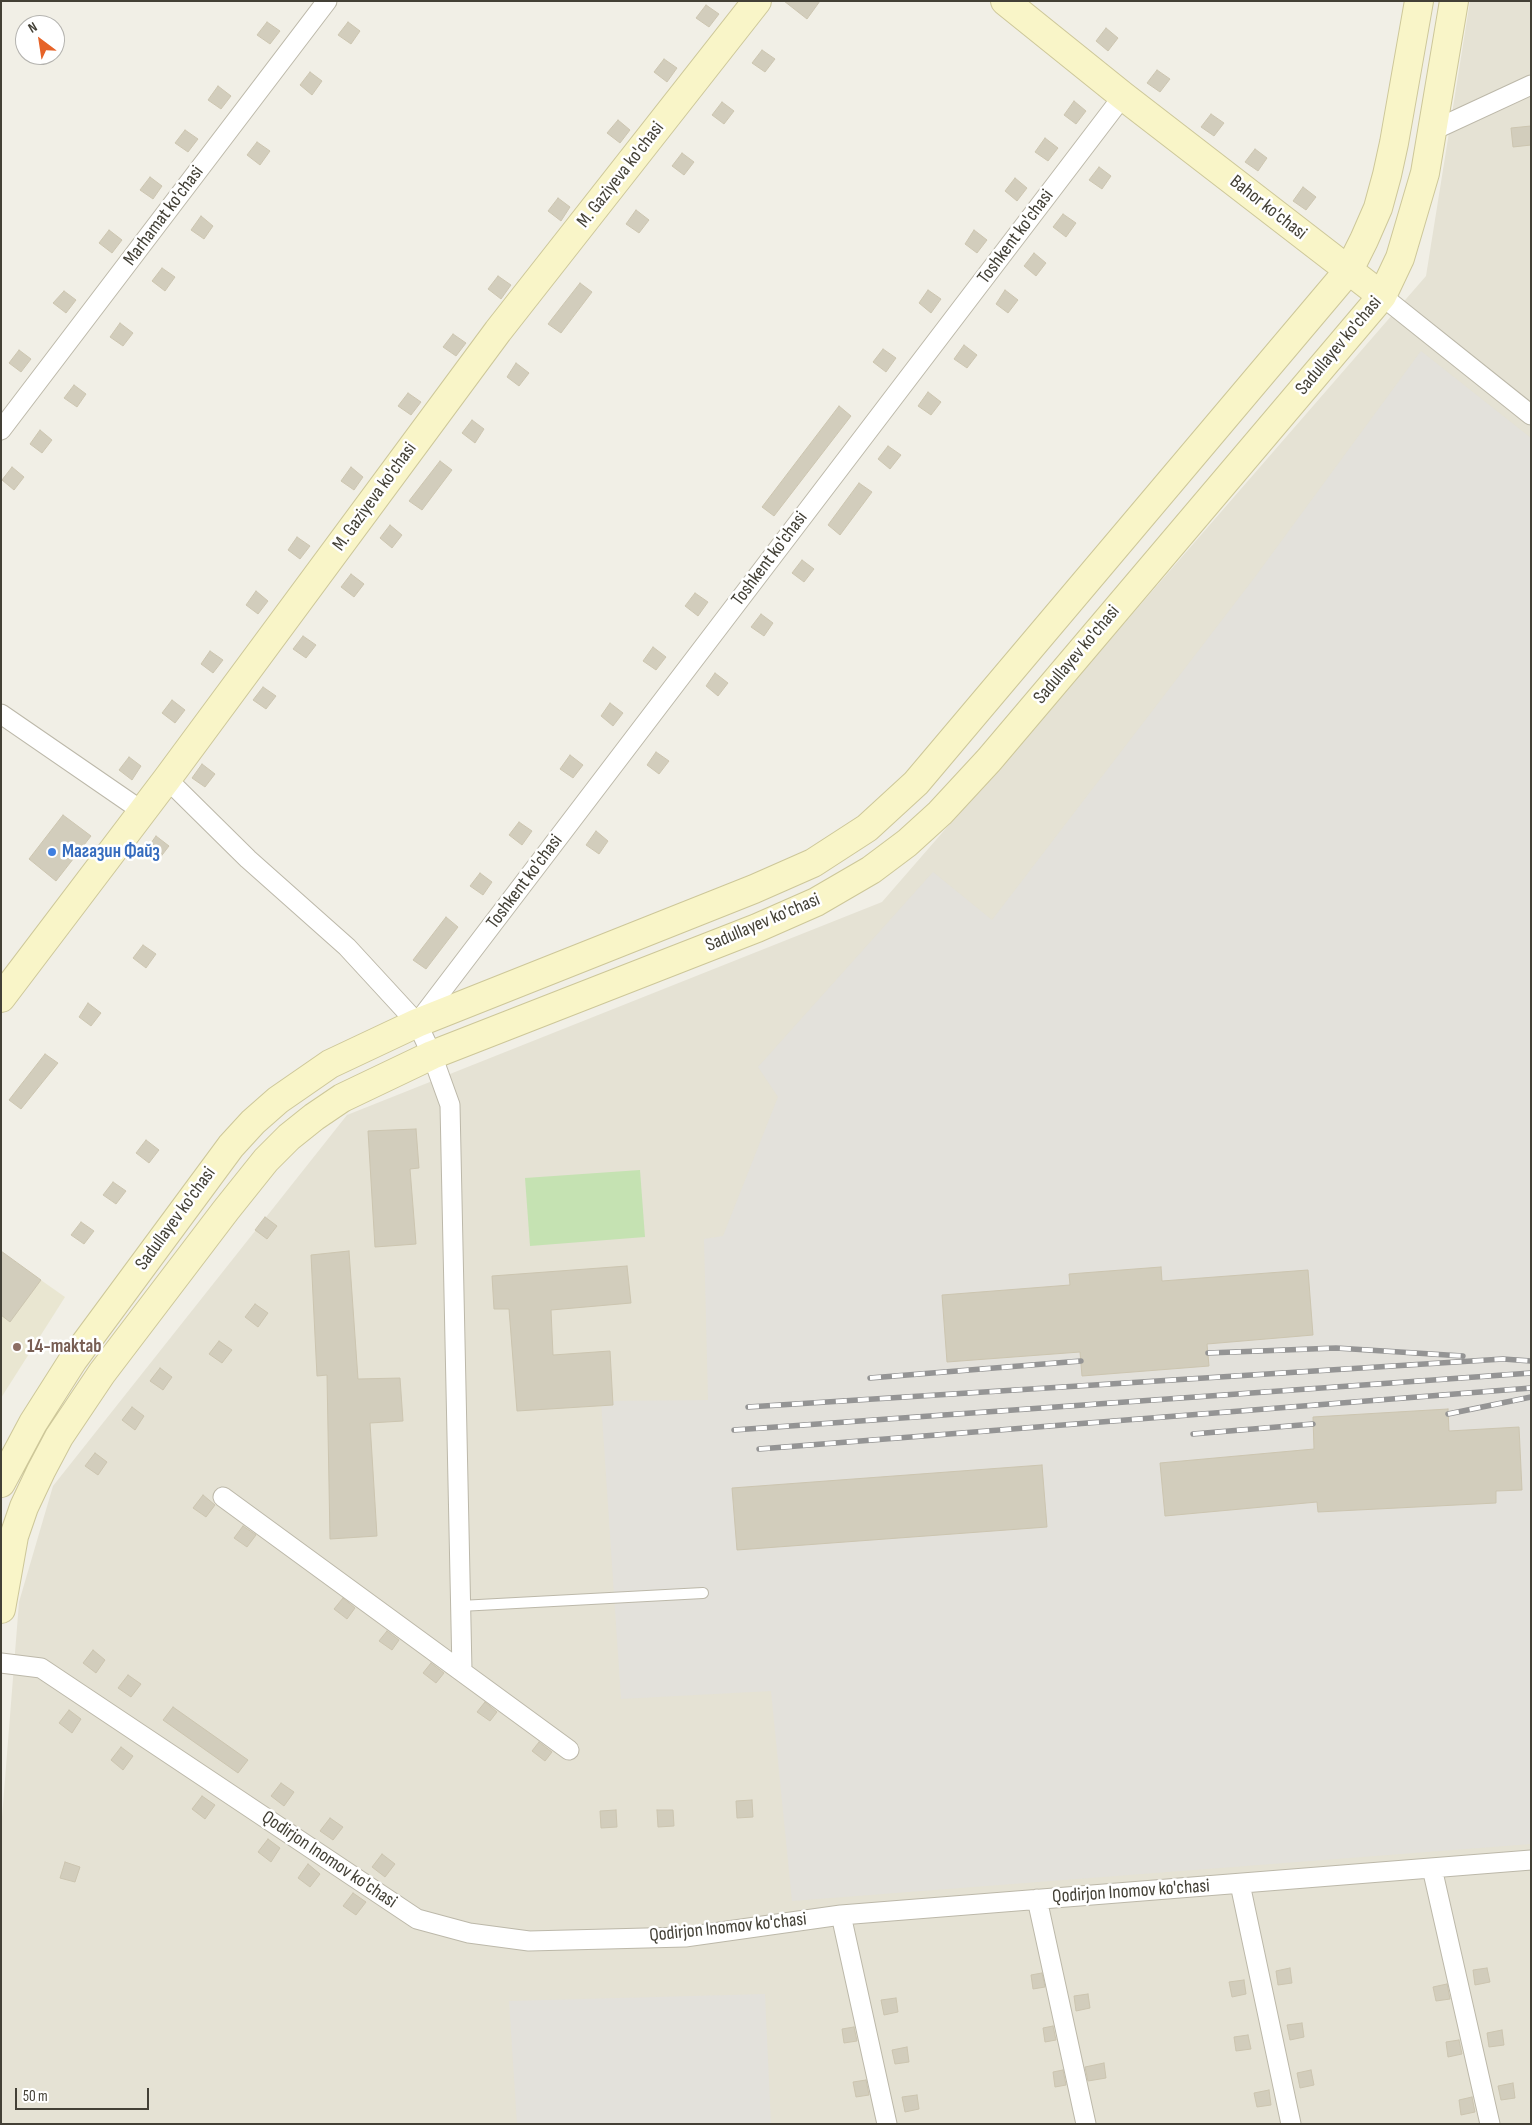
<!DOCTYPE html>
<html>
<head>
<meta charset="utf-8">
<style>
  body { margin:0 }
  #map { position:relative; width:1532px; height:2125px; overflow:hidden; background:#f1efe6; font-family:"Sofia Sans Condensed",sans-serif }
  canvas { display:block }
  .frame { position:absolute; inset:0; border:2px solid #434036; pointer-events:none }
  .north { position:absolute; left:15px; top:15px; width:50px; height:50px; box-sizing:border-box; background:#fff; border:1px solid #b4b3af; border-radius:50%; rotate:329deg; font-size:14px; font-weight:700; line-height:20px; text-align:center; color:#434036 }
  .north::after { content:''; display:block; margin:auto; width:18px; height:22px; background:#e66328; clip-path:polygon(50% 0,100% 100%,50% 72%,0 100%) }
  .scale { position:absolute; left:15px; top:2088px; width:134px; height:22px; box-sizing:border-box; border:2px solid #434036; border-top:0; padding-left:6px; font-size:15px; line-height:18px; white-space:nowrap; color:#434036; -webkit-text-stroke:4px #fff; paint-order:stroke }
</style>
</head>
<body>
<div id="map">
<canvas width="1532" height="2125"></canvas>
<div class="frame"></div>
<div class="north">N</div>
<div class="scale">50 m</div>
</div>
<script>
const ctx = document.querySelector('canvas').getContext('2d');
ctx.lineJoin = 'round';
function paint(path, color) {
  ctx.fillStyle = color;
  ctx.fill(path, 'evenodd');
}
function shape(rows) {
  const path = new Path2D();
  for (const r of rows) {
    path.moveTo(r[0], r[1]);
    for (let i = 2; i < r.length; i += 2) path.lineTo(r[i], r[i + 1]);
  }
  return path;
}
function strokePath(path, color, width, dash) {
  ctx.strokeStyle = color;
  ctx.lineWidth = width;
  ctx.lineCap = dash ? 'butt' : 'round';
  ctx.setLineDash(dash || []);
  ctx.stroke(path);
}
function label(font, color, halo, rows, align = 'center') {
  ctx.font = font + ' "Sofia Sans Condensed",sans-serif';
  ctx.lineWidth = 5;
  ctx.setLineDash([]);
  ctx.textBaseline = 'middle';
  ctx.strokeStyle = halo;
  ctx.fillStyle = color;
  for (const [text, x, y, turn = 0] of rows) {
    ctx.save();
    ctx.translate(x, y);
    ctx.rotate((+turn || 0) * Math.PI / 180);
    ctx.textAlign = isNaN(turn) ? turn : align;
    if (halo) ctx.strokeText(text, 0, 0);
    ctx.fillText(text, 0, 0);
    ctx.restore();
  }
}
const residential = shape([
  [1470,1,1531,1,1531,2124,1,2124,1,1830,19,1602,53,1486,347,1115,882,902,1426,276]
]);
const industrial = shape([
  [1421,351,1531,438,1531,1844,792,1901,771,1691,621,1699,601,1401,708,1400,704,1239,723,1236,778,1097,758,1067,933,872,992,920,1255,577],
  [765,1994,771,2124,517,2124,509,2001]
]);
const education = shape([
  [1,1252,65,1297,1,1398]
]);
const green = shape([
  [640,1170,645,1237,530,1246,525,1178]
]);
const building = shape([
  [784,1,820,1,807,19,784,1],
  [706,5,719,14,709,27,696,18,706,5],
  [267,22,280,31,270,44,257,35,267,22],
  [348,22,360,31,351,44,338,35,348,22],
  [1106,28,1118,38,1108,51,1096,41,1106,28],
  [762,50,775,59,765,72,752,63,762,50],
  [664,59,677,68,667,82,654,72,664,59],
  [1157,70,1170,79,1160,92,1147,83,1157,70],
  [310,72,322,81,312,95,300,85,310,72],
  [218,86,231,96,221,109,208,100,218,86],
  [1074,101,1086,111,1076,124,1064,115,1074,101],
  [722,102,734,111,724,124,712,115,722,102],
  [1211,114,1224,123,1214,136,1201,127,1211,114],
  [618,120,630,130,620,143,607,133,618,120],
  [1531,126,1531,145,1513,147,1511,128,1531,126],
  [185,130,198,139,188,152,175,143,185,130],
  [1045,138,1058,148,1048,161,1035,152,1045,138],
  [257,142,270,151,260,165,247,155,257,142],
  [1255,149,1267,158,1258,171,1245,162,1255,149],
  [682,153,694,162,684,175,672,166,682,153],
  [1099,167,1111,176,1102,189,1089,180,1099,167],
  [150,177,162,186,153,199,140,190,150,177],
  [1015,178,1027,188,1017,201,1005,191,1015,178],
  [1303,187,1316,197,1306,210,1293,201,1303,187],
  [558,198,570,207,561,221,548,211,558,198],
  [636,210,649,220,639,233,626,224,636,210],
  [1063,214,1076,223,1066,237,1053,227,1063,214],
  [201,216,213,226,204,239,191,230,201,216],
  [109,230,122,240,112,253,99,243,109,230],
  [974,230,987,240,977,253,965,244,974,230],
  [1034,253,1046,263,1036,276,1024,266,1034,253],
  [162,268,175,277,165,291,152,281,162,268],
  [498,276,511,285,501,299,488,289,498,276],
  [580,283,592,292,561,333,548,324,580,283],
  [928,290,941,299,931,313,919,303,928,290],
  [1005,290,1018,300,1008,313,996,304,1005,290],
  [64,291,76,300,66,313,53,303,64,291],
  [120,323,133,333,123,346,110,337,120,323],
  [453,334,466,343,456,356,443,347,453,334],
  [964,345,977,355,967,368,954,359,964,345],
  [883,349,896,358,886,372,873,362,883,349],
  [19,350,31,359,21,372,9,363,19,350],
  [516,363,529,373,519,386,507,377,516,363],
  [74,385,86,394,77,407,64,398,74,385],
  [928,392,941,402,931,415,918,406,928,392],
  [408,393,421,402,411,415,398,406,408,393],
  [839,406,851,416,774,516,762,507,839,406],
  [472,420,484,429,475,443,462,433,472,420],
  [40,430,52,440,42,453,30,444,40,430],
  [888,446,901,455,890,469,878,459,888,446],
  [440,461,452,470,422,510,409,501,440,461],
  [12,467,24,477,14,490,2,480,12,467],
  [351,467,363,477,354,490,341,481,351,467],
  [859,483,872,492,840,535,828,525,859,483],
  [390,525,402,535,392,548,380,538,390,525],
  [297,537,310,546,300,559,288,550,297,537],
  [802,560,814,569,804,582,792,573,802,560],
  [351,574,364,584,354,597,341,587,351,574],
  [256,591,268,601,258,614,246,605,256,591],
  [695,593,708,602,698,616,685,606,695,593],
  [761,614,773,623,764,636,751,627,761,614],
  [303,636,316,645,306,658,293,649,303,636],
  [653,647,666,657,656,670,643,661,653,647],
  [210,651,223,660,213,673,201,664,210,651],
  [715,673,728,683,718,696,706,686,715,673],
  [263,687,276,696,266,709,253,700,263,687],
  [172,700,185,710,175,723,162,713,172,700],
  [610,703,623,713,613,726,601,716,610,703],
  [656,752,669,761,659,774,647,765,656,752],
  [570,755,583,765,573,778,560,769,570,755],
  [129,757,141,766,132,780,119,770,129,757],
  [202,764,215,774,205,787,192,778,202,764],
  [63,815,91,836,56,881,29,859,63,815],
  [519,822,532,831,522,845,509,835,519,822],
  [596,831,608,841,599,854,586,845,596,831],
  [156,836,169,846,159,859,146,850,156,836],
  [480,873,492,882,483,895,470,886,480,873],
  [446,917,458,927,426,969,413,960,446,917],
  [143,945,156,954,146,968,133,958,143,945],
  [88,1003,101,1013,91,1026,79,1017,88,1003],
  [45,1054,58,1063,21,1109,9,1100,45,1054],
  [416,1129,419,1168,410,1169,416,1244,375,1247,368,1131,416,1129],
  [146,1140,159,1150,149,1163,136,1153,146,1140],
  [113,1182,126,1191,116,1204,103,1195,113,1182],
  [265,1217,277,1226,267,1239,255,1230,265,1217],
  [81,1222,94,1231,84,1244,71,1235,81,1222],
  [1,1251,41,1280,10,1322,1,1315,1,1251],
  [349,1251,358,1379,400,1378,403,1421,370,1423,377,1536,330,1539,327,1375,317,1376,311,1255,349,1251],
  [627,1266,631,1303,551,1310,553,1355,610,1351,613,1405,517,1411,509,1309,494,1309,492,1276,627,1266],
  [1161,1267,1162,1281,1308,1270,1313,1335,1207,1344,1209,1366,1082,1376,1080,1352,947,1362,942,1295,1070,1285,1069,1274,1161,1267],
  [255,1304,268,1313,258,1327,245,1317,255,1304],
  [219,1341,232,1350,222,1363,209,1354,219,1341],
  [160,1368,172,1377,163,1390,150,1381,160,1368],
  [132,1407,144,1416,135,1430,122,1420,132,1407],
  [1448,1409,1449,1431,1519,1427,1522,1490,1496,1491,1496,1503,1318,1512,1317,1502,1165,1516,1160,1463,1314,1449,1313,1417,1448,1409],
  [95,1453,107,1462,98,1475,85,1466,95,1453],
  [1042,1465,1047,1527,737,1550,732,1488,1042,1465],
  [203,1495,215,1505,206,1517,193,1508,203,1495],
  [243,1526,256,1535,247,1547,234,1538,243,1526],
  [343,1598,355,1608,347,1619,334,1609,343,1598],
  [387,1631,399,1640,392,1650,379,1641,387,1631],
  [93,1650,105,1660,96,1673,83,1663,93,1650],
  [431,1663,444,1673,436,1683,423,1673,431,1663],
  [128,1675,141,1684,131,1697,118,1688,128,1675],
  [485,1702,497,1712,490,1721,477,1712,485,1702],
  [173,1707,248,1760,238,1773,163,1720,173,1707],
  [69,1710,81,1719,72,1733,59,1723,69,1710],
  [539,1742,552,1752,545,1761,532,1751,539,1742],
  [121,1747,133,1756,123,1770,111,1760,121,1747],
  [281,1783,294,1792,284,1806,271,1796,281,1783],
  [202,1796,215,1805,205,1819,192,1809,202,1796],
  [752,1800,753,1817,737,1818,736,1801,752,1800],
  [616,1810,617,1827,601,1828,600,1811,616,1810],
  [657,1810,673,1810,674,1826,658,1827,657,1810],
  [330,1818,343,1827,333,1840,320,1831,330,1818],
  [268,1839,280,1848,271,1862,258,1852,268,1839],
  [382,1854,395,1864,385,1877,372,1867,382,1854],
  [65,1862,80,1867,75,1882,60,1878,65,1862],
  [308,1864,320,1874,310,1887,298,1878,308,1864],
  [353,1893,366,1902,356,1915,343,1906,353,1893],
  [1290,1968,1292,1983,1278,1985,1276,1971,1290,1968],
  [1487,1968,1490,1982,1475,1985,1473,1970,1487,1968],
  [1042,1973,1045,1987,1033,1989,1031,1975,1042,1973],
  [1244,1980,1246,1994,1232,1997,1229,1982,1244,1980],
  [1447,1984,1450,1999,1436,2001,1433,1987,1447,1984],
  [1088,1994,1090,2008,1076,2011,1074,1996,1088,1994],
  [896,1998,898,2012,884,2015,881,2000,896,1998],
  [1302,2023,1304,2037,1290,2040,1287,2025,1302,2023],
  [1053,2026,1056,2040,1045,2042,1043,2028,1053,2026],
  [854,2027,857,2041,844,2043,842,2029,854,2027],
  [1502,2030,1504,2045,1489,2047,1487,2033,1502,2030],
  [1248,2035,1251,2049,1236,2051,1234,2037,1248,2035],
  [1459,2040,1462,2054,1448,2057,1446,2042,1459,2040],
  [907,2047,909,2062,895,2064,892,2050,907,2047],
  [1104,2063,1106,2078,1088,2081,1085,2067,1104,2063],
  [1063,2070,1066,2085,1055,2087,1053,2072,1063,2070],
  [1311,2070,1314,2085,1300,2088,1297,2073,1311,2070],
  [866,2080,869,2095,856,2097,853,2082,866,2080],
  [1513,2083,1515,2098,1501,2100,1498,2086,1513,2083],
  [1269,2090,1271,2105,1257,2107,1254,2093,1269,2090],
  [917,2095,919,2109,905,2112,902,2097,917,2095],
  [1472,2097,1475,2112,1461,2115,1459,2100,1472,2097]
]);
const lane = shape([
  [460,1606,703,1593]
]);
const street = shape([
  [1434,130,1531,85],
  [1382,296,1531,415],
  [1,430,327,1],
  [1,714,142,811],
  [167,779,248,859,347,947,417,1023,432,1055,450,1105,462,1671],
  [418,1022,1123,96],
  [223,1497,569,1750],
  [1,1663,41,1668,417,1919,469,1933,529,1941,685,1937,841,1915,1531,1860],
  [1432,1868,1490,2124],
  [1240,1884,1291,2124],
  [1037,1899,1086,2124],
  [841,1915,887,2124]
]);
const secondary = shape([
  [1005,1,1123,96,1382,296],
  [1,998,167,779,498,331,757,1],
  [1,1483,33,1423,73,1360,231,1146,253,1122,278,1100,330,1064,417,1023,754,889,813,863,867,828,916,783,1349,270,1364,240,1378,208,1387,175,1394,143,1419,1],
  [1,1609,14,1536,24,1507,41,1471,59,1437,102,1373,226,1210,266,1160,289,1137,314,1117,342,1098,432,1055,757,928,816,902,871,870,907,843,940,813,989,760,1382,296,1400,258,1425,173,1454,1]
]);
const rail = shape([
  [1208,1353,1336,1348,1463,1356],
  [870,1378,1081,1361],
  [748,1407,1503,1359,1531,1361],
  [1448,1414,1531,1397],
  [734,1430,1531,1373],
  [1193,1434,1313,1424],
  [759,1449,1531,1388]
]);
const markers = [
  [52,852,5,"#3f7fe0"],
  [17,1347,5,"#8d6e63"]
];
const streetNames = [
  ["M. Gaziyeva ko'chasi",621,175,-52],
  ["Bahor ko'chasi",1268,208,38],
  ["Marhamat ko'chasi",164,216,-53],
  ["Toshkent ko'chasi",1016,237,-53],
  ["Sadullayev ko'chasi",1339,346,-50],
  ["M. Gaziyeva ko'chasi",375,497,-54],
  ["Toshkent ko'chasi",770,559,-53],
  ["Sadullayev ko'chasi",1077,655,-50],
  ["Toshkent ko'chasi",525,882,-53],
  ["Sadullayev ko'chasi",763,923,-23],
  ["Sadullayev ko'chasi",176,1219,-54],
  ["Qodirjon Inomov ko'chasi",329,1860,34],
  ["Qodirjon Inomov ko'chasi",1131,1892,-4],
  ["Qodirjon Inomov ko'chasi",728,1928,-6]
];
const shopNames = [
  ["Магазин Файз",62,852]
];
const educationNames = [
  ["14-maktab",27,1347]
];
paint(residential, '#e5e2d4');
paint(industrial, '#e3e1db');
paint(education, '#e9e6d1');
paint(green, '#c5e2b2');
paint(building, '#d2cdbc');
strokePath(building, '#ccc5b0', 1);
strokePath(lane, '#bcb8a9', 12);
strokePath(street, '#bcb8a9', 21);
strokePath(secondary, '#cdc799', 30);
strokePath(lane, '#fff', 10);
strokePath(street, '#fff', 19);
strokePath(secondary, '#f9f5c8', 28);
strokePath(rail, '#949494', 5.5);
strokePath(rail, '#fff', 4, [11]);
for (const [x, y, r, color] of markers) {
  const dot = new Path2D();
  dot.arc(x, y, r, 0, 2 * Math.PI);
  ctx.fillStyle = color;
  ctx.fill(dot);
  strokePath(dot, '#fff', 2);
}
label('19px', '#434036', '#fff', streetNames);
label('bold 19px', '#366cbe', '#fff', shopNames, 'left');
label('bold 19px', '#785e54', '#fff', educationNames, 'left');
</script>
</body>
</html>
